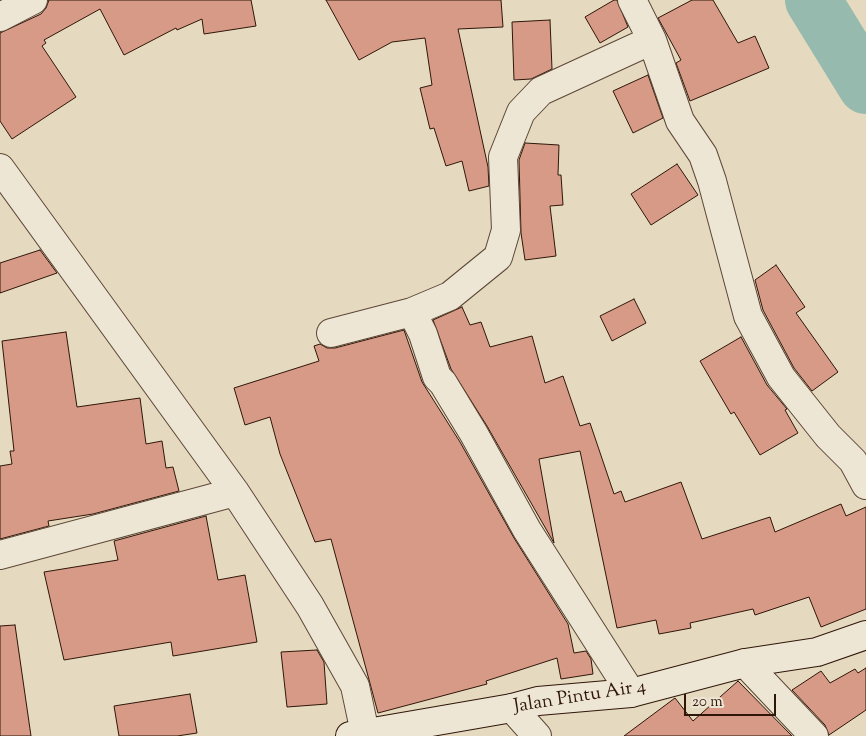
<!DOCTYPE html>
<html>
<head>
<meta charset="utf-8">
<style>
  body { margin:0 }
  #map { position:relative; width:866px; height:736px; overflow:hidden; background:#e5d9bf; font-family:"Sorts Mill Goudy",serif }
  canvas { display:block }
  .scale { position:absolute; left:684px; top:694px; width:92px; height:22px; box-sizing:border-box; border:2px solid #2f1609; border-top:0; padding-left:6px; font-size:15px; line-height:18px; white-space:nowrap; color:#2f1609; -webkit-text-stroke:4px #eee6d5; paint-order:stroke }
</style>
</head>
<body>
<div id="map">
<canvas width="866" height="736"></canvas>
<div class="scale">20 m</div>
</div>
<script>
const ctx = document.querySelector('canvas').getContext('2d');
ctx.lineJoin = 'round';
function shape(rows) {
  const path = new Path2D();
  for (const r of rows) {
    path.moveTo(r[0], r[1]);
    for (let i = 2; i < r.length; i += 2) path.lineTo(r[i], r[i + 1]);
  }
  return path;
}
function strokePath(path, color, width, dash) {
  ctx.strokeStyle = color;
  ctx.lineWidth = width;
  ctx.lineCap = dash ? 'butt' : 'round';
  ctx.setLineDash(dash || []);
  ctx.stroke(path);
}
function paint(path, color) {
  ctx.fillStyle = color;
  ctx.fill(path, 'evenodd');
}
function label(font, color, halo, rows, align = 'center') {
  ctx.font = font + ' "Sorts Mill Goudy",serif';
  ctx.lineWidth = 5;
  ctx.setLineDash([]);
  ctx.textBaseline = 'middle';
  ctx.strokeStyle = halo;
  ctx.fillStyle = color;
  for (const [text, x, y, turn = 0] of rows) {
    ctx.save();
    ctx.translate(x, y);
    ctx.rotate((+turn || 0) * Math.PI / 180);
    ctx.textAlign = isNaN(turn) ? turn : align;
    if (halo) ctx.strokeText(text, 0, 0);
    ctx.fillText(text, 0, 0);
    ctx.restore();
  }
}
const river = shape([
  [813,0,866,86]
]);
const building = shape([
  [49,0,251,0,256,26,204,34,202,19,177,30,176,28,124,55,100,9,44,40,46,43,42,46,76,97,12,139,0,121,0,33,41,14,46,8,49,0],
  [326,0,501,0,503,27,458,29,488,167,489,186,469,191,462,161,446,166,434,128,430,129,420,88,432,85,425,38,392,42,359,60,326,0],
  [614,0,617,0,628,27,600,43,585,17,614,0],
  [692,0,713,0,738,43,755,36,769,68,690,101,676,63,681,60,658,18,692,0],
  [550,20,552,69,531,79,514,80,512,22,550,20],
  [648,75,663,118,633,133,613,91,648,75],
  [525,143,559,145,558,175,561,175,563,205,550,206,556,256,525,260,521,233,519,160,525,143],
  [677,164,698,195,651,225,631,194,677,164],
  [40,250,57,273,0,293,0,263,40,250],
  [776,265,805,307,796,313,838,372,812,391,794,368,763,310,755,280,776,265],
  [634,299,646,323,612,341,600,316,634,299],
  [462,307,470,325,481,322,490,347,532,336,545,383,563,376,580,426,590,423,614,494,621,491,625,502,681,482,702,539,770,517,775,532,841,504,846,516,866,507,866,609,821,627,809,597,755,615,753,609,690,623,691,628,659,634,656,620,617,628,580,451,539,459,554,543,487,426,451,369,433,320,462,307],
  [404,330,422,382,460,442,514,538,568,624,574,653,586,651,591,659,593,674,561,679,557,658,486,681,487,684,378,713,331,539,315,542,280,454,270,417,245,425,234,388,319,361,314,346,320,344,327,348,335,348,404,330],
  [66,332,77,407,140,398,146,444,162,441,166,468,173,467,179,491,93,514,48,521,49,526,0,539,0,466,12,464,10,451,14,451,2,341,66,332],
  [741,337,767,385,787,409,785,410,798,433,760,455,734,412,731,414,700,361,741,337],
  [206,516,218,580,245,575,257,642,173,656,171,642,64,660,44,572,118,560,114,541,206,516],
  [15,625,31,736,0,736,0,626,15,625],
  [317,650,324,662,327,704,287,707,281,652,317,650],
  [866,668,866,710,829,735,825,725,792,690,821,671,830,683,855,669,858,673,866,668],
  [738,681,792,736,624,736,675,698,693,721,738,681],
  [190,694,197,733,177,736,119,736,114,706,190,694]
]);
const street = shape([
  [0,17,33,0],
  [652,40,680,121,703,155,712,181,748,316,781,377,828,436,853,461,866,485],
  [0,168,235,492,310,606,355,686,365,733],
  [412,312,423,334,437,377,443,383,474,434,527,530,631,693],
  [331,333,412,312,450,296,498,257,506,230,503,157,521,112,541,91,652,40,632,0],
  [0,555,235,492],
  [745,663,814,736],
  [512,708,537,736]
]);
const secondary = shape([
  [350,736,512,708,538,701,631,693,745,663,817,652,866,635]
]);
const streetNames = [
  ["Jalan Pintu Air 4",580,698,-9]
];
strokePath(river, '#96baae', 56);
paint(building, '#d69a86');
strokePath(building, '#2f1609', 1);
strokePath(street, '#5c4736', 30);
strokePath(secondary, '#2f1609', 30);
strokePath(street, '#eee6d5', 28);
strokePath(secondary, '#eee6d5', 28);
label('19px', '#2f1609', '#eee6d5', streetNames);
</script>
</body>
</html>
